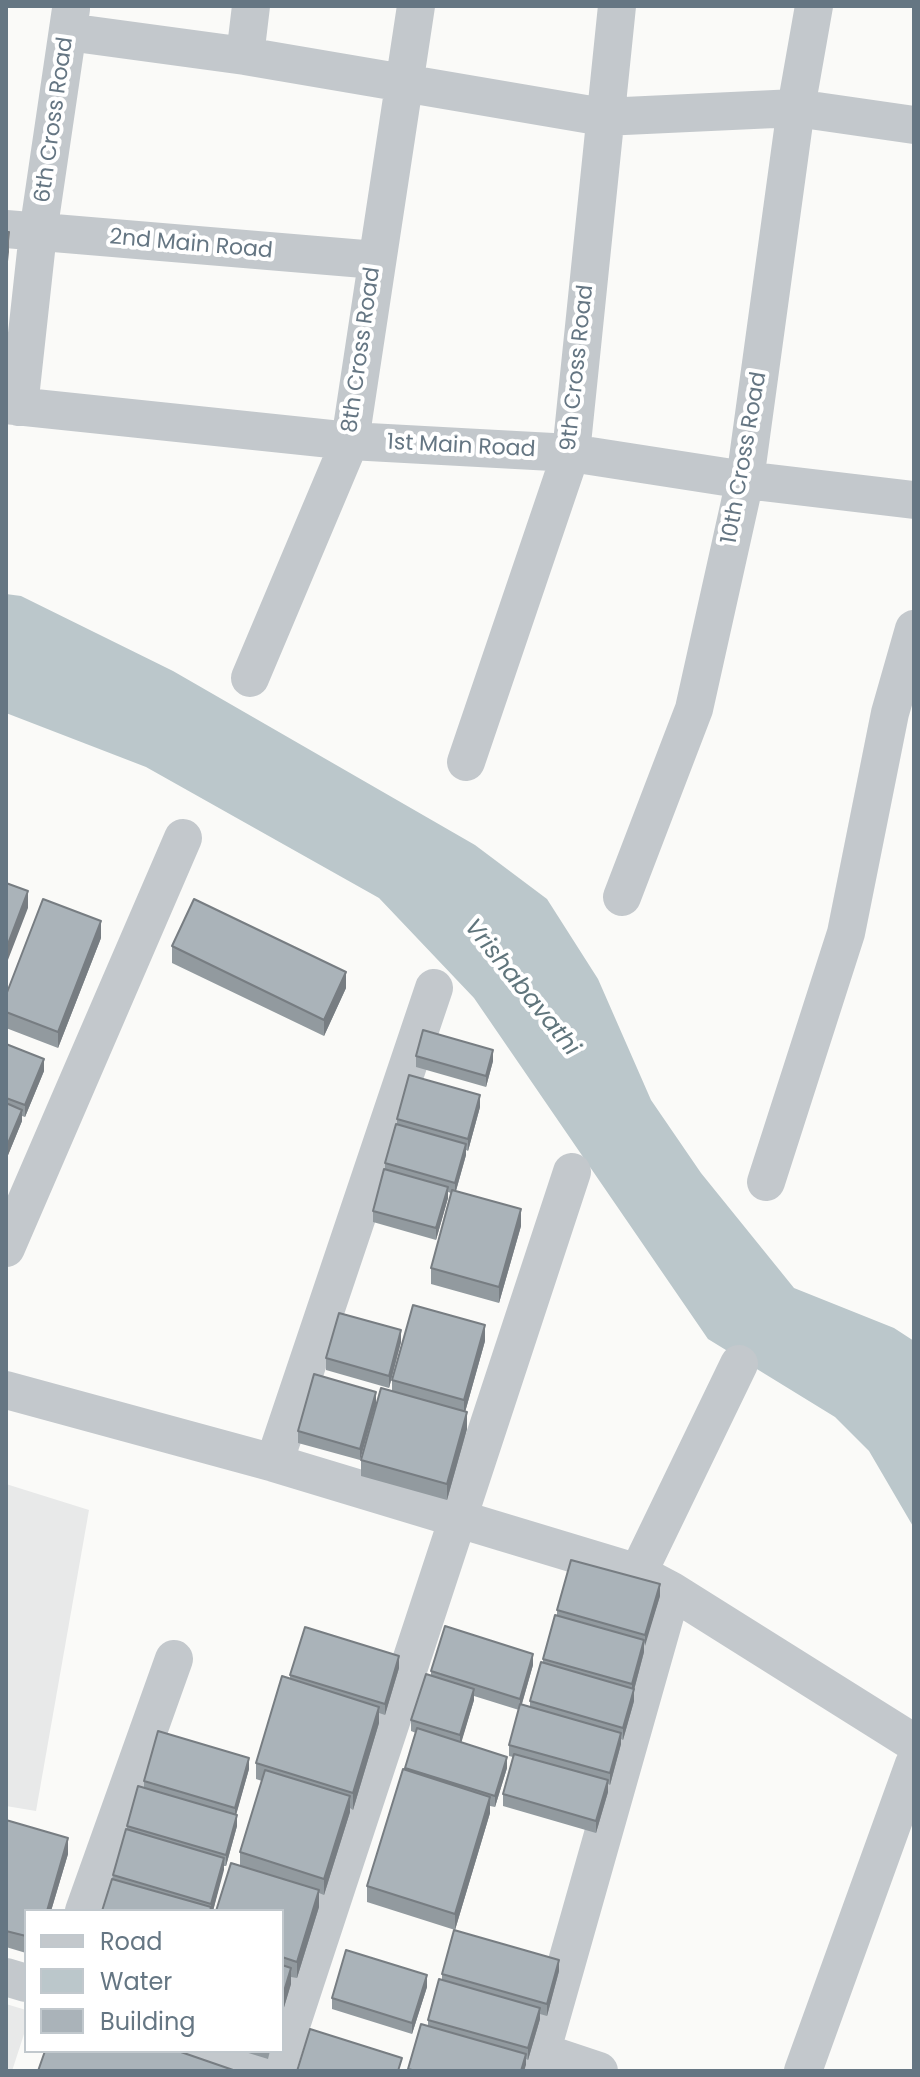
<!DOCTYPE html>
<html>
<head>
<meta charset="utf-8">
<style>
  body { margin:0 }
  #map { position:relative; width:920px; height:2077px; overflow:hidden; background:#fafaf8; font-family:Poppins,sans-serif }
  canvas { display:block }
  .frame { position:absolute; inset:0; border:8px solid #657683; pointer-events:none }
  .legend { position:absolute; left:24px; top:1909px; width:260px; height:144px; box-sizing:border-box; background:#fff; border:2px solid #c1c8cd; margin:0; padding:10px 14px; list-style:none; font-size:24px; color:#657683 }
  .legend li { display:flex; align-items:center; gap:16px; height:40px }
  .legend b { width:40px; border:2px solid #c1c8cd }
</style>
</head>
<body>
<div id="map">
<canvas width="920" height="2077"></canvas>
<div class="frame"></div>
<ul class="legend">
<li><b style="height:10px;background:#c3c8cc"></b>Road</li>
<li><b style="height:22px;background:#bbc7cb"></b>Water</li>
<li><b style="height:22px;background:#aab3b9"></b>Building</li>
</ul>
</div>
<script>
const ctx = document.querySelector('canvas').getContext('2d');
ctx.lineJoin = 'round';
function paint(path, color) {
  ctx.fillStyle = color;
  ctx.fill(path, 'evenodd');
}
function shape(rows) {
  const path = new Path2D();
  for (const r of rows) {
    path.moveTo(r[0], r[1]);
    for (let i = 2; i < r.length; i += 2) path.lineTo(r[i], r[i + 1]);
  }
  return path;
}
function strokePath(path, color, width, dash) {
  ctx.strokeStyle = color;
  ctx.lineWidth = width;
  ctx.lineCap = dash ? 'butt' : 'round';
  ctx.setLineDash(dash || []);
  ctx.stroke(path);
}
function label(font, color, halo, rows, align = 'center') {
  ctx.font = font + ' Poppins,sans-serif';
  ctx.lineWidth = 8;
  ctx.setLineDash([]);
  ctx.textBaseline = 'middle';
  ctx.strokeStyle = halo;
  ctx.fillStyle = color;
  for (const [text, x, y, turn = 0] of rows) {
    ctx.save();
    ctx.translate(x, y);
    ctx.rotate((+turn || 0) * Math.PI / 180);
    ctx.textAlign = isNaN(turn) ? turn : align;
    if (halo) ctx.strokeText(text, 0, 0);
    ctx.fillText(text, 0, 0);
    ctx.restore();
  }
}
const built = shape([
  [6,1484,89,1510,36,1811,6,1806],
  [6,2004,26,2010,26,2028,12,2071,6,2071]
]);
const water = shape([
  [6,594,21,596,173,671,475,845,547,899,598,979,651,1100,701,1173,794,1288,894,1328,914,1341,914,1528,869,1451,835,1417,708,1339,474,998,379,898,146,767,6,713]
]);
const street = shape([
  [68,32,245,56,603,117,796,108,914,125],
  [245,56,251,6],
  [6,229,376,260],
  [6,405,350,441,571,453,745,480,914,500],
  [19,407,38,233,71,9],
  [250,678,350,441,416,6],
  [466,762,571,453,617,6],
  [622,897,694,709,745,480,796,108,814,6],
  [434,988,274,1463,638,1573,672,1591,536,2071],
  [766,1182,846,933,890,713,914,629],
  [6,1248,183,838],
  [6,1390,274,1463],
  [638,1573,739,1364],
  [672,1591,914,1743],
  [84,1911,174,1659],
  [6,1977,26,1983],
  [205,2051,252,2071],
  [542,2052,599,2071],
  [276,2071,572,1172],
  [803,2071,914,1764]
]);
const wall = shape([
  [101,938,58,1048,6,1028,6,995],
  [172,946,346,988,324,1036,172,963],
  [6,1044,44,1071,25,1117,22,1116,22,1121,6,1160],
  [416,1056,493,1061,486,1087,416,1067],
  [480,1107,468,1151,466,1150,466,1155,456,1191,521,1226,499,1303,431,1284,431,1268,451,1193,448,1192,448,1198,436,1240,373,1222,373,1211,385,1169,385,1163,397,1124,397,1119],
  [485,1341,465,1412,467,1429,447,1500,361,1476,361,1460,392,1391,392,1380],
  [401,1342,389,1388,326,1370,326,1358],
  [376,1404,360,1460,298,1443,298,1431],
  [660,1596,644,1646,644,1652,634,1690,634,1701,623,1740,621,1739,621,1744,610,1785,608,1784,608,1792,596,1833,503,1806,503,1794,513,1757,509,1756,509,1745,519,1710,474,1696,474,1700,461,1742,507,1768,495,1807,490,1806,490,1813,455,1930,367,1902,367,1886,405,1770,416,1733,411,1731,411,1720,431,1675,431,1671,533,1665,522,1704,530,1707,530,1701,543,1663,543,1659,557,1615,557,1610],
  [399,1668,385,1715,379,1713,379,1723,353,1810,350,1808,350,1812,324,1895,319,1893,319,1907,297,1978,291,1977,291,1984,282,2014,282,1911,240,1866,240,1852,262,1781,256,1779,256,1763,290,1679,290,1675],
  [249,1769,236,1814,237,1826,226,1866,224,1866,213,1911,102,1911,127,1830,127,1826,144,1787,144,1781],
  [6,1820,68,1854,51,1911,26,1911,26,1953,6,1947],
  [559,1971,547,2016,540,2014,540,2019,528,2060,526,2059,524,2071,408,2071,428,2026,428,2020,442,1980,442,1974],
  [427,1987,412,2034,332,2009,332,1998],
  [242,2051,270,2051,268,2059]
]);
const shadedWall = shape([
  [9,232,9,252,6,280,6,259],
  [28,891,28,908,6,965,6,949],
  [101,921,101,938,58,1048,58,1032],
  [346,972,346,988,324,1036,324,1020],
  [493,1050,493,1061,486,1087,486,1076],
  [44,1059,44,1071,25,1117,25,1105],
  [480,1095,480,1107,468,1151,468,1139],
  [22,1110,22,1121,6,1160,6,1148],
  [466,1144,466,1155,455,1194,455,1183],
  [448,1187,448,1198,436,1240,436,1228],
  [521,1209,521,1226,499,1303,499,1287],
  [485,1325,485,1341,464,1416,464,1400],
  [401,1330,401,1342,389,1388,389,1376],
  [376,1392,376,1404,360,1460,360,1449],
  [467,1412,467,1429,447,1500,447,1484],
  [660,1584,660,1596,645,1646,645,1635],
  [644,1640,644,1652,634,1690,634,1701,623,1740,623,1728,632,1695,632,1684],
  [533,1654,533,1665,520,1710,520,1699],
  [399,1656,399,1668,385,1715,385,1704],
  [474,1689,474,1700,460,1747,460,1735],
  [379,1707,379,1723,353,1810,353,1793],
  [621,1733,621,1744,610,1785,610,1773],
  [507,1757,507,1768,495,1807,495,1796],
  [249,1758,249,1769,235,1819,235,1808],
  [608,1780,608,1792,596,1833,596,1821],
  [350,1796,350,1812,324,1895,324,1879],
  [490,1797,490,1813,455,1930,455,1914],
  [237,1815,237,1826,226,1866,226,1855],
  [68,1838,68,1854,51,1911,47,1911],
  [224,1858,224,1870,213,1911,211,1911,211,1904],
  [319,1890,319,1907,297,1978,297,1962],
  [559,1960,559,1971,547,2016,547,2004],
  [291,1968,291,1984,282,2014,282,1998],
  [427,1975,427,1987,412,2034,412,2023],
  [540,2008,540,2019,528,2060,528,2048],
  [526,2054,526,2065,524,2071,521,2071]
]);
const building = shape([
  [6,232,9,232,6,259,6,232],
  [6,883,28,891,6,949,6,883],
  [43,899,101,921,58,1032,6,1012,6,995,43,899],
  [194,899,346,972,324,1020,172,946,194,899],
  [423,1030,493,1050,486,1076,416,1056,423,1030],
  [6,1044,44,1059,25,1105,6,1098,6,1044],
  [409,1075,480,1095,468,1139,397,1119,409,1075],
  [6,1103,22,1110,6,1148,6,1103],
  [396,1124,466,1144,455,1183,385,1163,396,1124],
  [384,1169,448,1187,436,1228,373,1211,384,1169],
  [452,1190,521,1209,499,1287,431,1268,452,1190],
  [413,1305,485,1325,464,1400,392,1380,413,1305],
  [339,1313,401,1330,389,1376,326,1358,339,1313],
  [314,1374,376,1392,360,1449,298,1431,314,1374],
  [381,1388,467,1412,447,1484,361,1460,381,1388],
  [571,1560,660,1584,645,1635,557,1610,571,1560],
  [555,1615,644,1640,632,1684,543,1659,555,1615],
  [445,1626,533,1654,520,1699,431,1671,445,1626],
  [305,1627,399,1656,385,1704,290,1675,305,1627],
  [541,1662,634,1689,623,1728,530,1701,541,1662],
  [426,1674,474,1689,460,1735,411,1720,426,1674],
  [282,1676,379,1707,353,1793,256,1763,282,1676],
  [520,1704,621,1733,610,1773,509,1745,520,1704],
  [417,1728,507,1757,495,1796,405,1768,417,1728],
  [158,1731,249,1758,235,1808,144,1781,158,1731],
  [514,1754,608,1780,596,1821,503,1794,514,1754],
  [403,1769,490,1797,455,1914,367,1886,403,1769],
  [265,1770,350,1796,324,1879,240,1852,265,1770],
  [138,1786,237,1815,226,1855,127,1826,138,1786],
  [6,1820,68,1838,47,1911,26,1911,26,1936,6,1931,6,1820],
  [126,1829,224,1858,211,1904,113,1875,126,1829],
  [231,1863,319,1890,297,1962,282,1957,282,1911,216,1911,231,1863],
  [112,1879,211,1907,210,1911,102,1911,112,1879],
  [454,1930,559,1960,547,2004,442,1974,454,1930],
  [346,1950,427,1975,412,2023,332,1998,346,1950],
  [282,1965,291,1968,282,1998,282,1965],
  [439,1979,540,2008,528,2048,428,2020,439,1979],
  [421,2024,526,2054,521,2071,416,2071,408,2069,421,2024],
  [310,2029,402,2058,398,2071,297,2071,310,2029],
  [45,2051,178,2051,236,2071,38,2071,45,2051]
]);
const streetNames = [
  ["6th Cross Road",55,120,-82],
  ["2nd Main Road",191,245,5],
  ["8th Cross Road",362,350,-82],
  ["9th Cross Road",578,368,-84],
  ["1st Main Road",461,447,3],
  ["10th Cross Road",745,458,-80]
];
const waterNames = [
  ["Vrishabavathi",521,988,51]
];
paint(built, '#e8e9e9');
paint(water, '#bbc7cb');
strokePath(street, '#c3c8cc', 38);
paint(wall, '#929a9f');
paint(shadedWall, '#777d82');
paint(building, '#aab3b9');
strokePath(building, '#777d82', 2);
label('22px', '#657683', '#fff', streetNames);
label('italic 24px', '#60757c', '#fff', waterNames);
</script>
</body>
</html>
